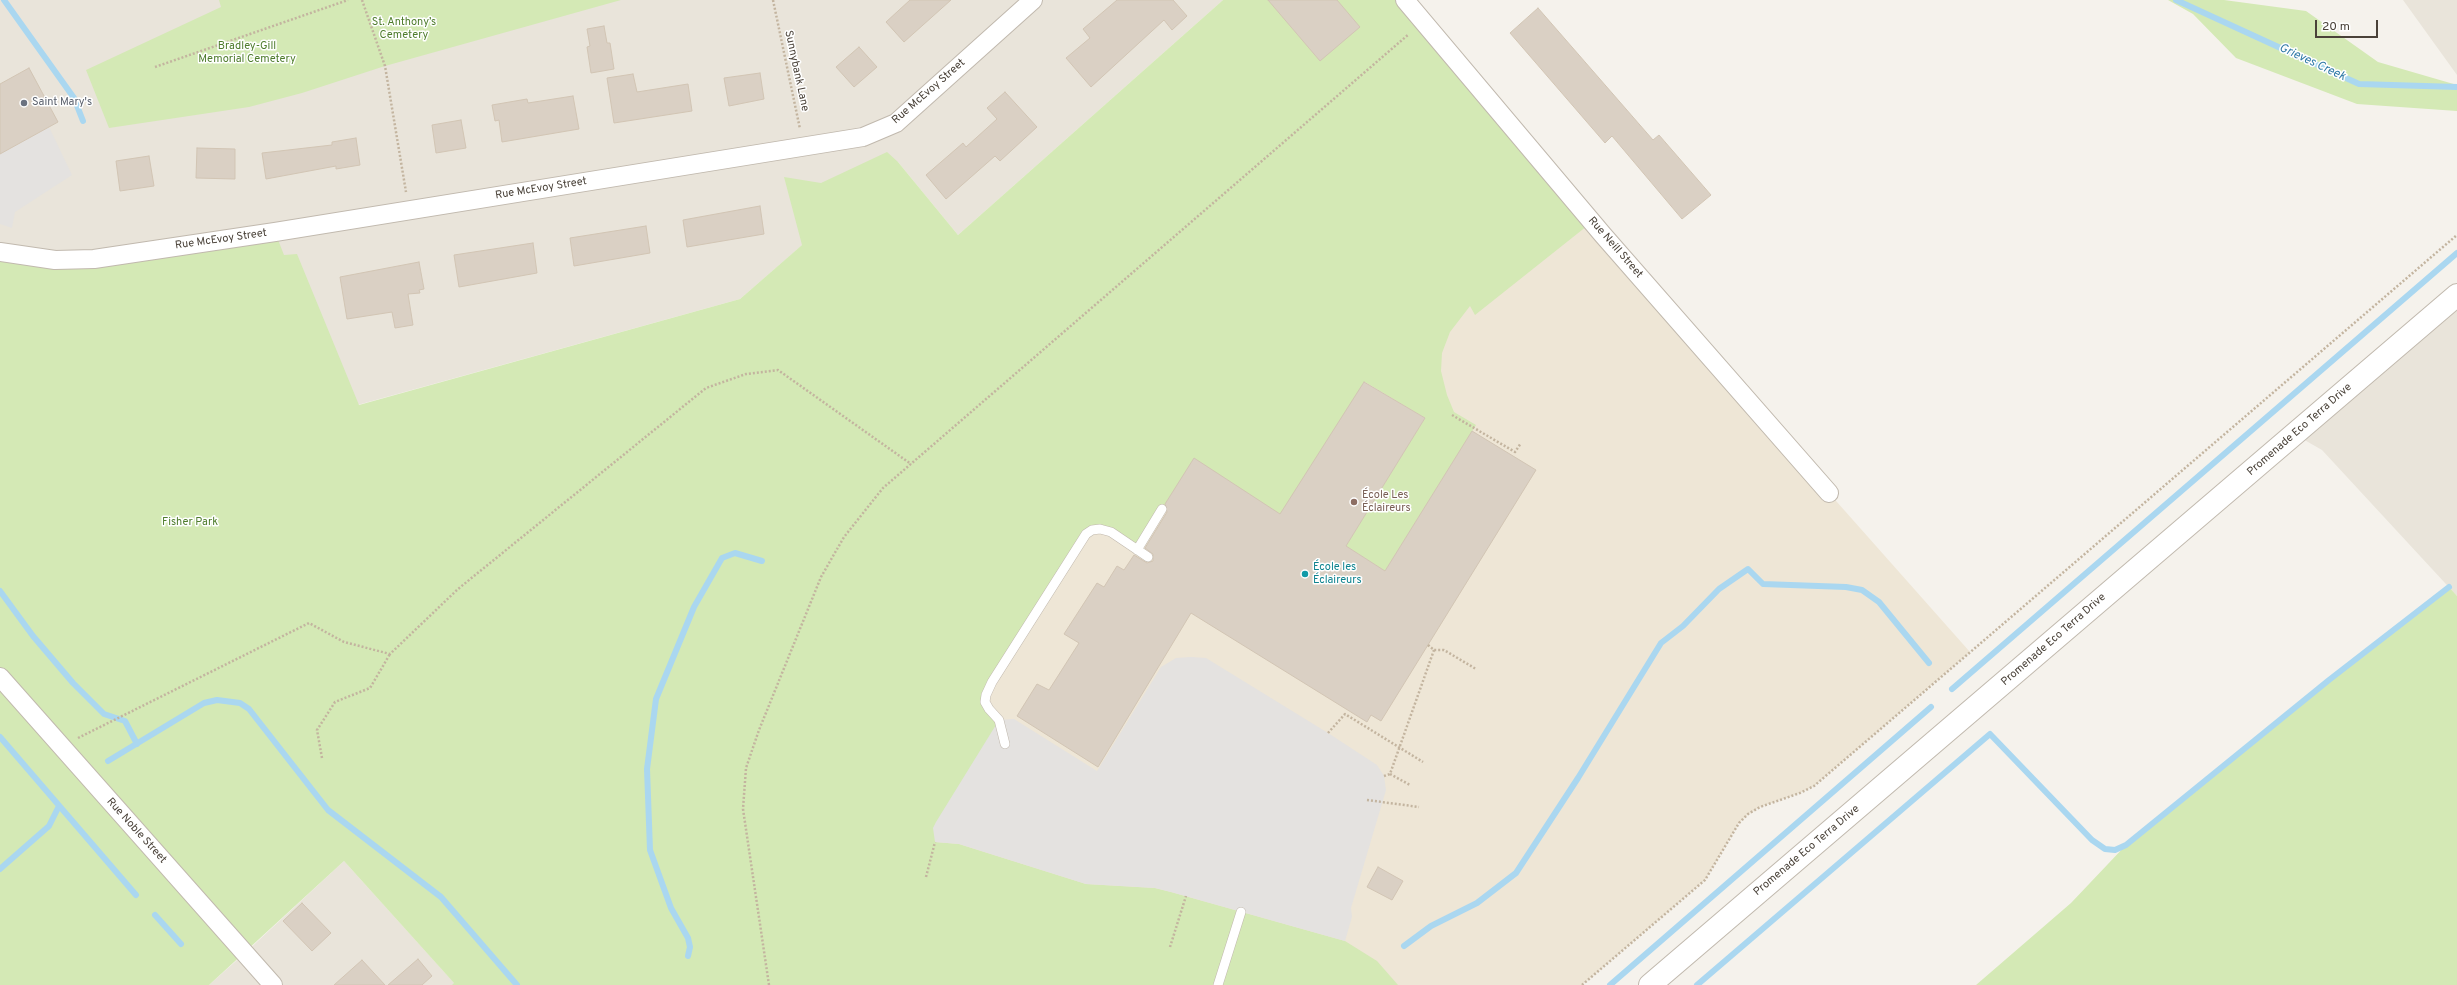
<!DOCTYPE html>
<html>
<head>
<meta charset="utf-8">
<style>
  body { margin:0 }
  #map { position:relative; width:2457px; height:985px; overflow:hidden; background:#f5f2ec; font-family:Overpass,sans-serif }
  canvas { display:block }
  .scale { position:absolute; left:2315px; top:20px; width:63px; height:18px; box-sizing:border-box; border:2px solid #4a4239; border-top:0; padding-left:5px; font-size:12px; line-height:14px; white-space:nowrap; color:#4a4239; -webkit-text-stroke:3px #fff; paint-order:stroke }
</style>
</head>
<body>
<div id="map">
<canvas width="2457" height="985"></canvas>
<div class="scale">20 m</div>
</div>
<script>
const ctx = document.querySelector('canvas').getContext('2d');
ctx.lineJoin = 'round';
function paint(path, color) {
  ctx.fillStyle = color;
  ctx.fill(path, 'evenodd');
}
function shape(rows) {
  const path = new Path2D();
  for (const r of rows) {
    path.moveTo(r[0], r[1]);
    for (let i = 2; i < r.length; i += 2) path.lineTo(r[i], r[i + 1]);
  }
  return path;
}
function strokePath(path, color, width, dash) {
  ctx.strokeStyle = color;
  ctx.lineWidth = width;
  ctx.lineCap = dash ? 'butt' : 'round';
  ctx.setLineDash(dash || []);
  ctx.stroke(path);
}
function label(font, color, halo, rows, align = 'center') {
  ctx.font = font + ' Overpass,sans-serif';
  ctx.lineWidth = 3;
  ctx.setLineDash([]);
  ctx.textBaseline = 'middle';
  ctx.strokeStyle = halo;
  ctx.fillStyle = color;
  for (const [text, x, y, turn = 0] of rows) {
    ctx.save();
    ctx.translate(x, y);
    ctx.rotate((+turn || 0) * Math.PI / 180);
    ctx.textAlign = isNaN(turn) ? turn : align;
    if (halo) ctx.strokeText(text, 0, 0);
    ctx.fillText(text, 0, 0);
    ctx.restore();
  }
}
const residential = shape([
  [0,0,1223,0,958,235,898,162,740,299,343,409,94,259,0,252],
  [2403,0,2457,0,2457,75],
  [2457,295,2457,596,2322,450,2294,434],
  [344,861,456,985,209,985,245,953]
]);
const education = shape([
  [1423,22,1829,493,1970,652,1814,786,1800,793,1760,807,1748,815,1739,823,1705,880,1582,985,769,985]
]);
const green = shape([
  [219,0,621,0,385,66,302,93,249,107,109,128,86,70,221,7],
  [1223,0,1405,0,1592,222,1475,315,1470,306,1450,332,1442,353,1441,371,1447,395,1454,412,1476,425,1385,571,1346,546,1425,418,1365,382,1287,519,1194,459,1137,550,1123,540,1092,530,986,695,999,720,935,842,959,844,1086,884,1155,888,1171,892,1345,941,1377,961,1398,985,452,985,454,983,344,861,209,985,0,985,0,252,55,260,275,232,284,255,297,254,359,405,740,299,802,245,784,177,821,183,887,152,898,162,958,235],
  [2168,0,2224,0,2306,11,2378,62,2457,85,2457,111,2357,104,2236,58,2193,14],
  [2449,587,2457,596,2457,985,1976,985,2071,903,2126,845,2329,680]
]);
const parking = shape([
  [49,127,72,175,15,212,12,228,0,224,0,154],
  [1191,657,1206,658,1328,733,1377,765,1384,776,1386,790,1351,908,1352,917,1345,941,1171,892,1155,888,1086,884,959,844,935,842,933,828,936,822,999,720,1014,719,1097,771,1161,667,1176,658]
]);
const stream = shape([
  [4,0,74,98,83,121],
  [2176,0,2359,84,2457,87],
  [0,591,33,636,73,683,104,714,125,721,137,744],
  [1952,689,2457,253],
  [0,737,136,895],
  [108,761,204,703,217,700,240,703,249,709,328,810,441,897,517,985],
  [0,869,49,826,59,806],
  [155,915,181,944],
  [1404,946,1431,926,1477,903,1516,873,1578,778,1661,643,1683,626,1719,589,1748,569,1763,584,1846,587,1862,590,1879,602,1929,663],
  [688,956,690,947,688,938,671,908,650,850,647,769,656,699,694,607,722,558,735,553,762,561],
  [1610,985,1931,707],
  [1697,985,1990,734,2092,840,2105,849,2115,850,2126,845,2329,680,2449,587]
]);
const building = shape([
  [910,0,951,0,904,42,886,22,910,0],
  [1117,0,1173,0,1187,16,1172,30,1164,20,1091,87,1066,58,1090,38,1083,29,1117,0],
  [1268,0,1337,0,1360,27,1320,61,1268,0],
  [1538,8,1653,140,1659,135,1711,195,1682,219,1612,136,1605,143,1510,33,1538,8],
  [604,26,607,43,610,43,614,69,591,73,587,47,590,46,587,29,604,26],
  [859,47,877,67,854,87,836,67,859,47],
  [29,68,58,122,0,154,0,84,29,68],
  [760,73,764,99,729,106,724,78,760,73],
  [633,74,637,92,688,84,692,111,614,123,607,78,633,74],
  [1005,92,1037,127,1000,161,995,156,946,199,926,175,963,143,966,147,997,119,987,108,1005,92],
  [573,96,579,129,502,142,499,120,495,121,492,105,527,99,528,103,573,96],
  [461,120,466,148,436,153,432,125,461,120],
  [356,138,360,165,336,169,336,166,266,179,262,153,332,145,332,142,356,138],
  [197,148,235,149,235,179,196,178,197,148],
  [149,156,154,186,120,191,116,161,149,156],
  [760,206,764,234,687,247,683,220,760,206],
  [646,226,650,253,574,266,570,238,646,226],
  [533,243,537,273,459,287,454,255,533,243],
  [419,262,424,289,419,290,420,293,408,294,413,325,395,328,392,312,347,319,340,277,419,262],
  [1364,382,1425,418,1346,546,1385,571,1472,431,1536,470,1381,721,1371,715,1367,722,1191,613,1098,767,1017,716,1037,684,1049,690,1079,643,1064,634,1097,583,1104,587,1117,566,1124,570,1134,555,1147,563,1153,561,1153,554,1145,548,1167,512,1165,504,1194,458,1280,514,1364,382],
  [1378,867,1403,881,1392,900,1367,887,1378,867],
  [302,903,331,933,312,951,283,921,302,903],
  [418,959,432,976,422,985,388,985,418,959],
  [362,960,385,985,334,985,362,960]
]);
const path = shape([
  [362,0,385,66,406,192],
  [773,0,800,129],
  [155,67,348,0],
  [1452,415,1515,452,1521,443],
  [1428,645,1434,650,1444,650,1476,669],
  [1328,733,1345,714,1423,762],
  [78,738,309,623,344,642,390,654,458,589,706,388,746,374,778,370,911,464],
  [322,758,317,730,335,702,370,688,390,654],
  [1390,774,1410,785],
  [1384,776,1390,774,1434,650],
  [1367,800,1419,807],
  [926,877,935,842],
  [1170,947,1186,896],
  [769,985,743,809,746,768,759,730,821,577,844,537,883,488,1409,34],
  [1582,985,1705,880,1739,823,1748,814,1760,807,1800,793,1814,786,2457,235]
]);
const service = shape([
  [1137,550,1162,509],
  [1005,744,999,720,989,709,985,702,986,695,992,682,1086,534,1092,530,1100,529,1111,532,1148,557],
  [1218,985,1241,912]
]);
const minor = shape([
  [1405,0,1603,235,1829,493],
  [0,252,55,260,94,259,275,232,863,137,896,123,1033,0],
  [0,677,273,985]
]);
const tertiary = shape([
  [1650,985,2457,295]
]);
const markers = [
  [24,103,4,"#6b7280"],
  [1354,502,4,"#8d6e63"],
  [1305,574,4,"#0f9aa8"]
];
const parkNames = [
  ["St. Anthony’s",404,23],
  ["Cemetery",404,36],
  ["Bradley-Gill",247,47],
  ["Memorial Cemetery",247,60],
  ["Fisher Park",190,523]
];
const streetNames = [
  ["Sunnybank Lane",796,71,78],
  ["Rue McEvoy Street",929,92,-41],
  ["Rue McEvoy Street",541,189,-9],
  ["Rue McEvoy Street",221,240,-8],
  ["Rue Neill Street",1615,248,49],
  ["Promenade Eco Terra Drive",2300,430,-41],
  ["Promenade Eco Terra Drive",2054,640,-41],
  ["Rue Noble Street",136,831,48],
  ["Promenade Eco Terra Drive",1807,851,-40]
];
const worshipNames = [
  ["Saint Mary's",32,103]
];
const educationNames = [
  ["École Les",1362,496],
  ["Éclaireurs",1362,509]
];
const cultureNames = [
  ["École les",1313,568],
  ["Éclaireurs",1313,581]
];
const waterNames = [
  ["Grieves Creek",2312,63,25]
];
paint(residential, '#e9e4da');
paint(education, '#eee6d6');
paint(green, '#d4e9b5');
paint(parking, '#e4e2e0');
strokePath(stream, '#aad7f0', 6);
paint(building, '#dad0c4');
strokePath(building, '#d2c5b4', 1);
strokePath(service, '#c1b9ae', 10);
strokePath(minor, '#c1b9ae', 20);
strokePath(tertiary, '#c1b9ae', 24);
strokePath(path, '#c3b49f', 2.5, [2, 2]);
strokePath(service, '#fff', 9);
strokePath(minor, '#fff', 18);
strokePath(tertiary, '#fff', 22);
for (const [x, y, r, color] of markers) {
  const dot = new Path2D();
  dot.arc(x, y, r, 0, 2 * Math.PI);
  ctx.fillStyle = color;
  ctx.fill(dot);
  strokePath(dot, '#fff', 1.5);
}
label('11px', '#4e7c2c', '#fff', parkNames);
label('11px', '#4a4239', '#fff', streetNames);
label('11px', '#5b616d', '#fff', worshipNames, 'left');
label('11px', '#785e54', '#fff', educationNames, 'left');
label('11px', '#0d838f', '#fff', cultureNames, 'left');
label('italic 12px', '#2f79a6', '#fff', waterNames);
</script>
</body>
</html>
